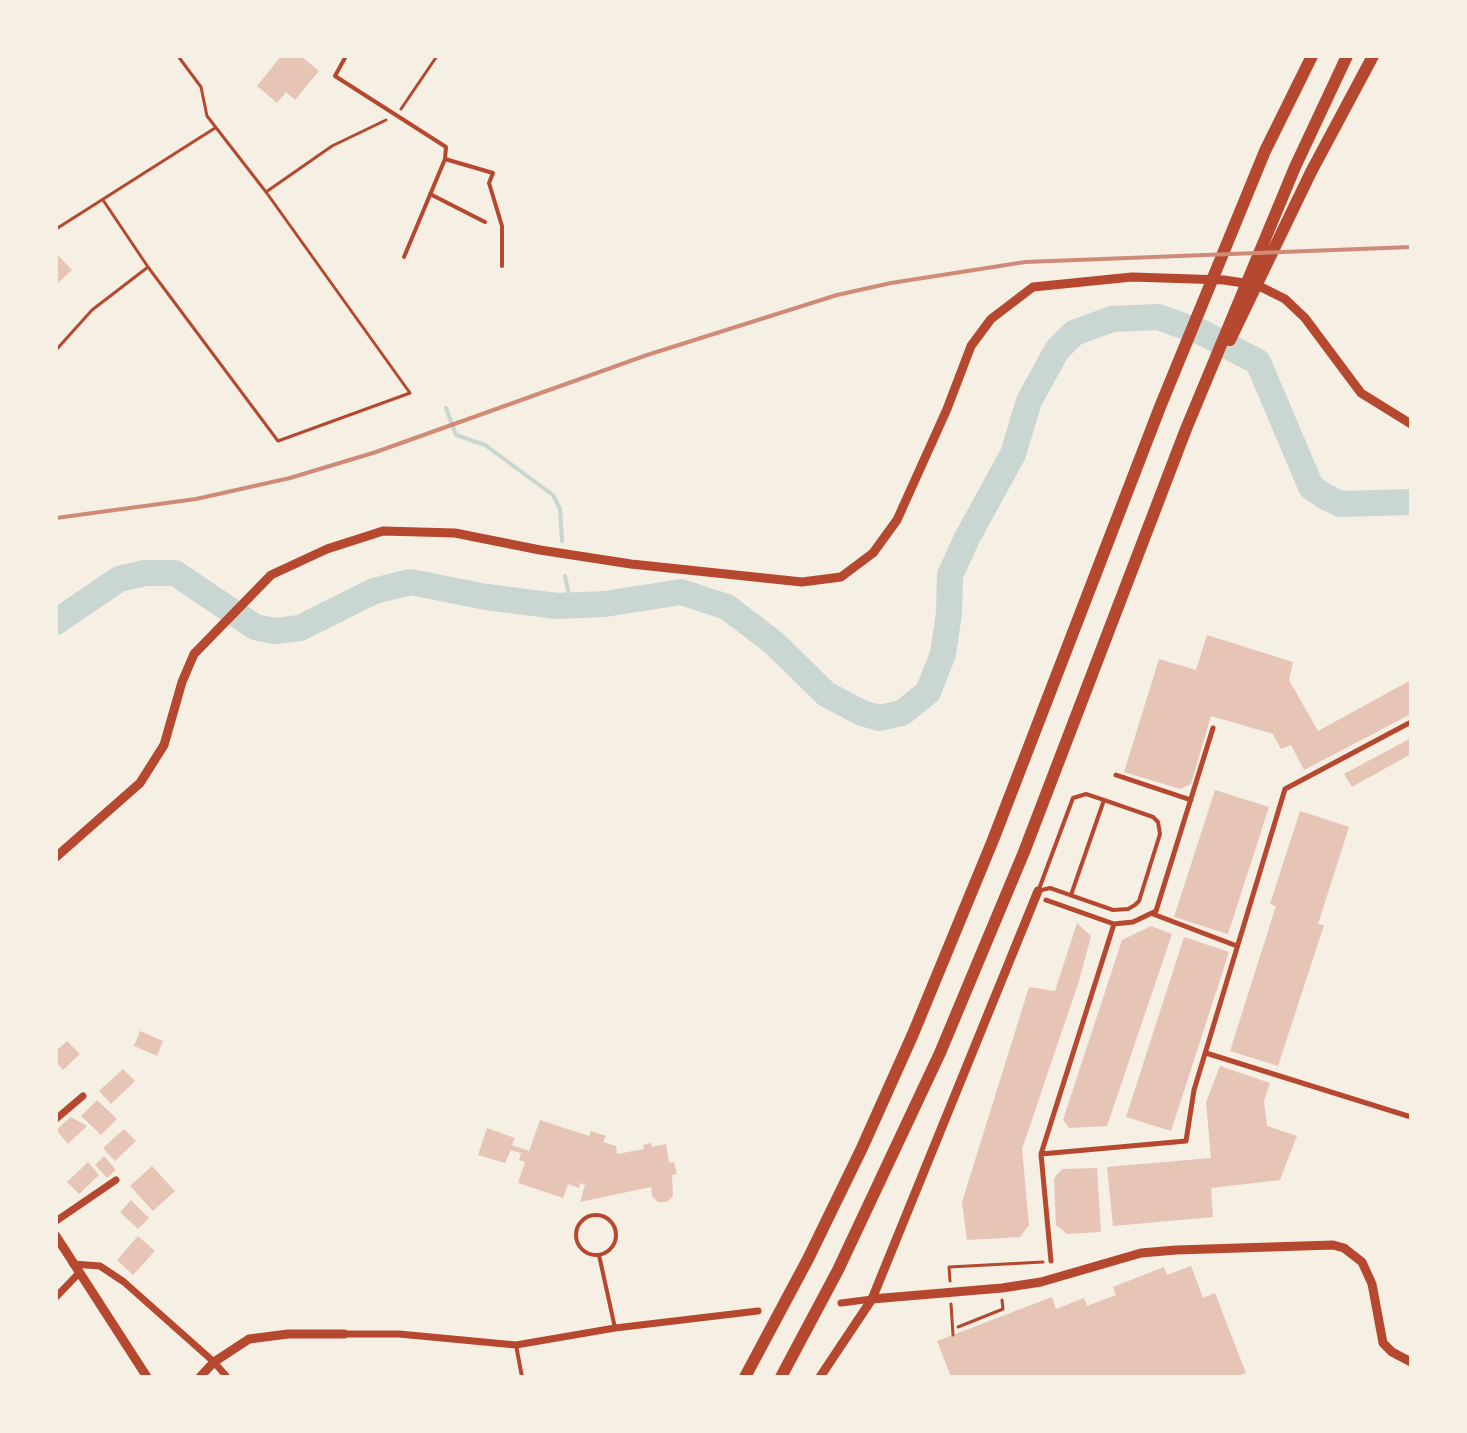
<!DOCTYPE html>
<html>
<head>
<meta charset="utf-8">
<style>
  body { margin:0 }
  #map { position:relative; width:1467px; height:1433px; overflow:hidden; background:#f6efe4; font-family:"Alegreya Sans",sans-serif }
  canvas { display:block }
  .frame { position:absolute; inset:0; border:58px solid #f6efe4; pointer-events:none }
</style>
</head>
<body>
<div id="map">
<canvas width="1467" height="1433"></canvas>
<div class="frame"></div>
</div>
<script>
const ctx = document.querySelector('canvas').getContext('2d');
ctx.lineJoin = 'round';
function shape(rows) {
  const path = new Path2D();
  for (const r of rows) {
    if (r.length === 3) {
      path.moveTo(r[0] + r[2], r[1]);
      path.arc(r[0], r[1], r[2], 0, 2 * Math.PI);
      continue;
    }
    path.moveTo(r[0], r[1]);
    for (let i = 2; i < r.length; i += 2) path.lineTo(r[i], r[i + 1]);
  }
  return path;
}
function strokePath(path, color, width, dash) {
  ctx.strokeStyle = color;
  ctx.lineWidth = width;
  ctx.lineCap = dash ? 'butt' : 'round';
  ctx.setLineDash(dash || []);
  ctx.stroke(path);
}
function paint(path, color) {
  ctx.fillStyle = color;
  ctx.fill(path, 'evenodd');
}
const stream = shape([
  [446,408,456,435,485,445,553,495,560,509,562,541],
  [565,576,571,605]
]);
const river = shape([
  [56,622,119,579,145,573,175,573,255,627,274,631,300,628,374,591,411,582,486,597,557,606,605,604,681,592,727,607,774,643,826,694,862,713,879,718,902,713,928,692,943,654,949,613,950,575,967,538,1013,454,1029,401,1057,350,1074,333,1112,319,1158,317,1203,333,1258,362,1311,487,1324,496,1340,504,1411,502]
]);
const building = shape([
  [281,56,301,56,319,71,295,100,286,92,277,103,257,86],
  [56,253,72,270,56,285],
  [1207,635,1293,662,1289,680,1318,731,1411,680,1411,714,1304,770,1291,745,1281,749,1273,734,1211,716,1191,784,1180,789,1124,772,1159,659,1196,670],
  [1411,738,1411,754,1352,787,1344,774],
  [1215,790,1269,807,1228,934,1174,917],
  [1300,811,1349,827,1318,924,1324,925,1278,1066,1230,1051,1276,906,1270,904],
  [1077,923,1091,936,1079,981,1022,1149,1029,1225,1020,1237,967,1240,962,1202,1029,987,1055,991],
  [1151,926,1172,934,1107,1126,1069,1128,1063,1120,1122,940],
  [1184,937,1229,952,1171,1131,1126,1117],
  [140,1031,163,1041,157,1056,134,1046],
  [67,1041,80,1054,63,1070,56,1062,56,1051],
  [1220,1066,1270,1083,1264,1101,1267,1126,1297,1136,1280,1180,1211,1188,1213,1217,1113,1226,1107,1167,1211,1158,1206,1102],
  [123,1069,135,1081,111,1104,99,1091],
  [97,1100,117,1119,101,1135,81,1116],
  [71,1117,87,1126,68,1144,56,1130],
  [540,1120,589,1136,591,1131,606,1136,603,1142,616,1146,617,1154,644,1149,643,1145,651,1143,652,1147,666,1144,669,1163,674,1162,677,1174,672,1175,673,1196,667,1202,658,1202,652,1196,651,1187,580,1202,585,1185,580,1183,579,1188,568,1184,563,1198,518,1183,525,1162,519,1160,521,1153,511,1150,505,1163,478,1155,487,1128,515,1138,512,1145,529,1151],
  [124,1129,136,1141,115,1161,103,1148],
  [104,1156,116,1170,107,1178,95,1165],
  [88,1162,99,1175,79,1194,67,1182],
  [152,1166,175,1191,153,1211,130,1186],
  [1097,1168,1101,1232,1067,1234,1056,1225,1054,1178,1062,1169],
  [131,1200,149,1218,138,1229,120,1212],
  [138,1236,155,1251,133,1275,117,1260],
  [1191,1266,1203,1298,1215,1293,1246,1373,1234,1377,951,1377,937,1341,1052,1297,1056,1309,1084,1298,1087,1306,1116,1295,1113,1287,1164,1267,1167,1275]
]);
const path = shape([
  [401,109,437,56],
  [266,192,332,146,386,120],
  [103,200,148,267,278,441,410,393,266,192,207,116,201,87,178,56],
  [56,229,215,128],
  [56,350,92,310,148,267],
  [950,1281,949,1267,1043,1262],
  [951,1304,953,1335],
  [958,1327,1003,1309,1002,1300]
]);
const service = shape([
  [346,56,335,76,446,147,445,159,404,257],
  [445,159,493,173,489,183,502,226,502,266],
  [430,194,485,222],
  [1039,889,1073,798,1086,794,1104,800],
  [1038,891,1050,888,1113,910,1128,909,1135,905,1139,901,1160,834,1158,822,1153,817,1104,800,1071,895],
  [596,1235,20],
  [599,1255,615,1328],
  [516,1345,522,1377]
]);
const pedestrian = shape([
  [1116,775,1191,800],
  [1046,900,1114,924],
  [1153,914,1237,946],
  [1206,1053,1411,1117],
  [1041,1154,1186,1141,1194,1090,1285,789,1411,722],
  [1051,1261,1041,1154,1114,924,1133,922,1156,911,1213,728]
]);
const minor = shape([
  [56,1119,83,1096],
  [56,1221,116,1180],
  [73,1264,100,1266,124,1282,214,1362,227,1377],
  [56,1297,79,1273],
  [841,1303,872,1299],
  [344,1334,399,1334,516,1345,615,1328,758,1311]
]);
const tertiary = shape([
  [56,857,140,783,164,745,182,682,194,654,271,575,327,549,383,531,455,533,540,550,631,564,802,582,841,577,873,553,897,520,947,409,971,346,991,319,1033,287,1132,277,1224,280,1257,285,1285,299,1305,318,1361,393,1411,424],
  [56,1236,147,1377],
  [872,1299,1002,1288,1041,1282,1141,1253,1176,1250,1333,1245,1344,1248,1362,1262,1372,1284,1383,1343,1392,1352,1411,1362],
  [200,1377,214,1362,249,1339,288,1334,344,1334],
  [820,1377,872,1299,1038,891]
]);
const motorway = shape([
  [1230,340,1311,172,1373,56],
  [745,1377,808,1259,862,1148,913,1034,993,840,1160,407,1265,151,1312,56],
  [781,1377,838,1270,940,1053,1024,852,1186,429,1295,167,1347,56]
]);
const rail = shape([
  [56,518,196,499,290,478,376,452,647,355,837,295,891,283,1025,262,1411,247]
]);
strokePath(stream, '#c9d6d2', 4);
strokePath(river, '#c9d6d2', 26);
paint(building, '#e6c5b7');
strokePath(path, '#b5482f', 3);
strokePath(service, '#b5482f', 4);
strokePath(pedestrian, '#b5482f', 5);
strokePath(minor, '#b5482f', 7);
strokePath(tertiary, '#b5482f', 9);
strokePath(motorway, '#b5482f', 12);
strokePath(rail, '#cf8b77', 4);
</script>
</body>
</html>
